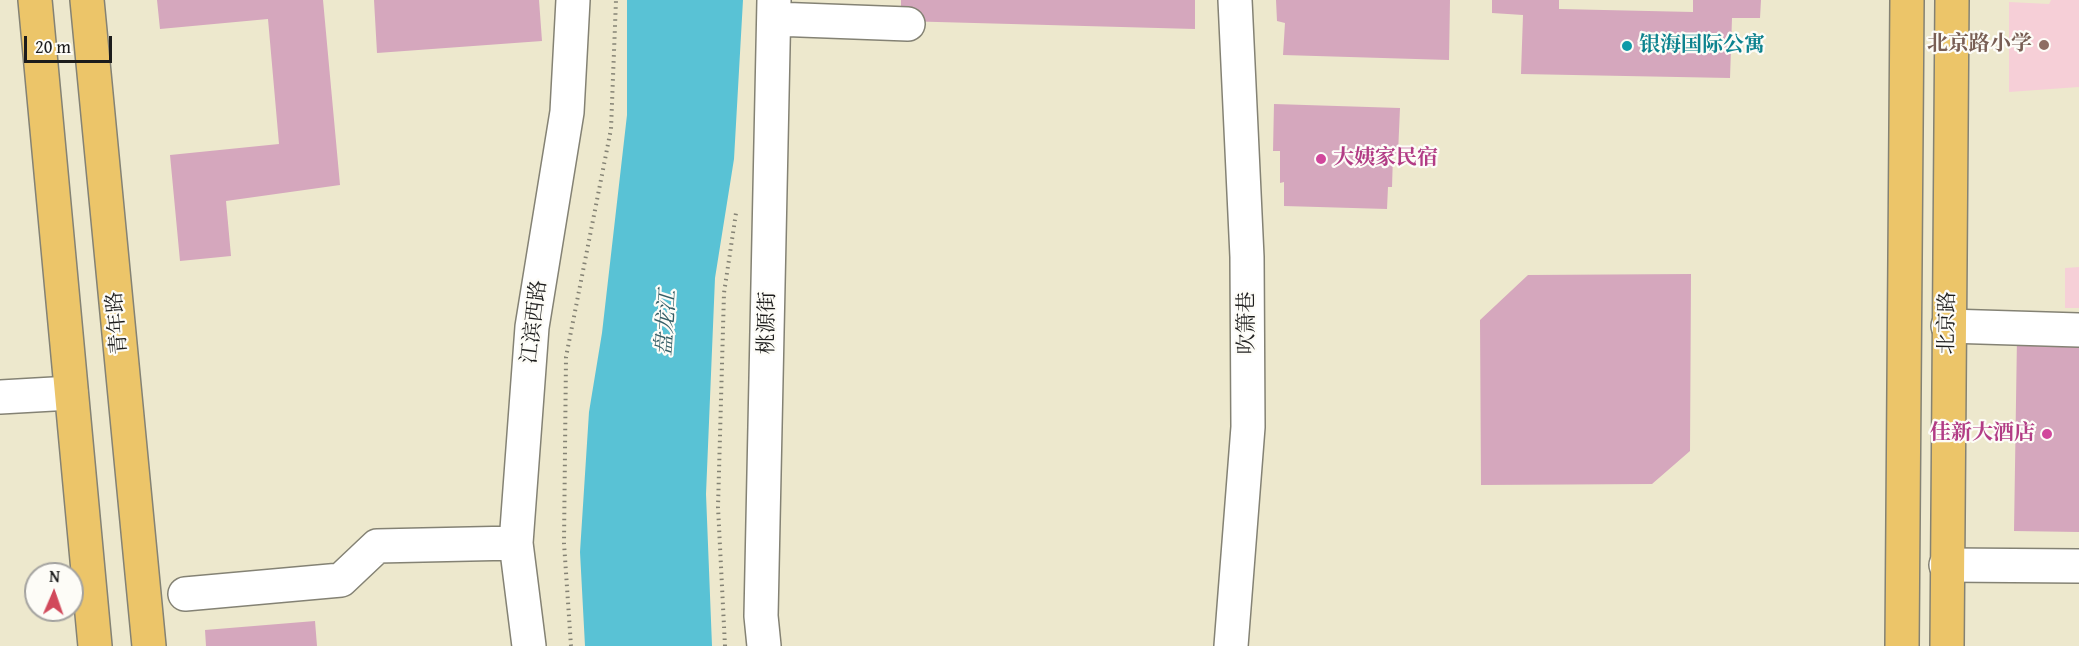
<!DOCTYPE html>
<html>
<head>
<meta charset="utf-8">
<style>
  body { margin:0 }
  #map { position:relative; width:2079px; height:646px; overflow:hidden; background:#ede8cd; font-family:"Gentium Book Plus",serif }
  canvas { display:block }
  .north { position:absolute; left:24px; top:562px; width:60px; height:60px; box-sizing:border-box; background:#fdfcf7; border:2px solid #a3a29f; border-radius:50%; rotate:2deg; font-size:16px; font-weight:700; line-height:24px; text-align:center; color:#1c1c1c }
  .north::after { content:''; display:block; margin:auto; width:21px; height:27px; background:#d1495b; clip-path:polygon(50% 0,100% 100%,50% 72%,0 100%) }
  .scale { position:absolute; left:24px; top:36px; width:88px; height:27px; box-sizing:border-box; border:3px solid #1c1c1c; border-top:0; padding-left:8px; font-size:18px; line-height:21px; white-space:nowrap; color:#1c1c1c; -webkit-text-stroke:4px #fdfcf7; paint-order:stroke }
</style>
</head>
<body>
<div id="map">
<canvas width="2079" height="646"></canvas>
<div class="north">N</div>
<div class="scale">20 m</div>
</div>
<script>
const ctx = document.querySelector('canvas').getContext('2d');
ctx.lineJoin = 'round';
function paint(path, color) {
  ctx.fillStyle = color;
  ctx.fill(path, 'evenodd');
}
function shape(rows) {
  const path = new Path2D();
  for (const r of rows) {
    path.moveTo(r[0], r[1]);
    for (let i = 2; i < r.length; i += 2) path.lineTo(r[i], r[i + 1]);
  }
  return path;
}
function strokePath(path, color, width, dash) {
  ctx.strokeStyle = color;
  ctx.lineWidth = width;
  ctx.lineCap = dash ? 'butt' : 'round';
  ctx.setLineDash(dash || []);
  ctx.stroke(path);
}
function label(font, color, halo, rows, align = 'center') {
  ctx.font = font + ' "Gentium Book Plus","Noto Serif SC",serif';
  ctx.lineWidth = 4.5;
  ctx.setLineDash([]);
  ctx.textBaseline = 'middle';
  ctx.strokeStyle = halo;
  ctx.fillStyle = color;
  for (const [text, x, y, turn = 0] of rows) {
    ctx.save();
    ctx.translate(x, y);
    ctx.rotate((+turn || 0) * Math.PI / 180);
    ctx.textAlign = isNaN(turn) ? turn : align;
    if (halo) ctx.strokeText(text, 0, 0);
    ctx.fillText(text, 0, 0);
    ctx.restore();
  }
}
const built = shape([
  [2051,0,2079,0,2079,87,2009,92,2009,2,2049,4],
  [2079,267,2079,308,2065,308,2065,268]
]);
const water = shape([
  [627,0,743,0,734,159,715,278,706,494,712,646,585,646,580,552,589,412,602,333,627,115]
]);
const building = shape([
  [157,0,323,0,340,185,226,201,231,256,180,261,170,155,279,144,268,19,160,29],
  [374,0,539,0,542,41,377,53],
  [901,0,1195,0,1195,29,901,21],
  [1276,0,1450,0,1449,60,1283,55,1285,23,1277,21],
  [1492,0,1559,0,1559,9,1693,12,1693,0,1761,0,1760,18,1732,18,1730,78,1521,74,1523,15,1492,13],
  [1274,104,1400,108,1398,154,1393,155,1392,187,1388,187,1387,209,1284,206,1284,182,1280,183,1280,151,1273,151],
  [1691,274,1690,451,1652,484,1481,485,1480,320,1528,275],
  [2017,337,2079,338,2079,532,2014,531],
  [315,621,317,646,206,646,205,630]
]);
const path = shape([
  [571,646,564,543,566,357,611,129,616,0],
  [725,646,718,507,724,293,736,213]
]);
const minor = shape([
  [774,19,908,24],
  [1948,326,2079,330],
  [0,397,71,393],
  [1946,565,2079,566],
  [185,594,341,580,377,546,516,543],
  [529,646,516,543,532,327,567,112,573,0],
  [764,646,761,616,774,0],
  [1231,646,1248,427,1247,257,1235,0]
]);
const major = shape([
  [35,0,95,646],
  [87,0,149,646],
  [1902,646,1907,0],
  [1947,646,1952,0]
]);
const markers = [
  [2044,45,6,"#8d6e63"],
  [1627,46,6,"#0f9aa8"],
  [1321,159,6,"#d1479c"],
  [2047,434,6,"#d1479c"]
];
const educationNames = [
  ["北京路小学",2032,45]
];
const cultureNames = [
  ["银海国际公寓",1639,46]
];
const hotelNames = [
  ["大姨家民宿",1333,159],
  ["佳新大酒店",2035,434,"right"]
];
const streetNames = [
  ["江滨西路",535,322,-83],
  ["青年路",118,323,-95],
  ["桃源街",768,323,-89],
  ["吹箫巷",1248,323,-90],
  ["北京路",1948,323,-89]
];
const waterNames = [
  ["盘龙江",667,323,-86]
];
paint(built, '#f6cfd7');
paint(water, '#59c2d5');
paint(building, '#d5a7bd');
strokePath(minor, '#848274', 36);
strokePath(major, '#848274', 36);
strokePath(path, '#848274', 4, [1.5, 4.5]);
strokePath(minor, '#fff', 33);
strokePath(major, '#ecc569', 33);
for (const [x, y, r, color] of markers) {
  const dot = new Path2D();
  dot.arc(x, y, r, 0, 2 * Math.PI);
  ctx.fillStyle = color;
  ctx.fill(dot);
  strokePath(dot, '#fdfcf7', 2);
}
label('bold 21px', '#785e54', '#fdfcf7', educationNames, 'right');
label('bold 21px', '#0d838f', '#fdfcf7', cultureNames, 'left');
label('bold 21px', '#b23c85', '#fdfcf7', hotelNames, 'left');
label('21px', '#1c1c1c', '#fdfcf7', streetNames);
label('italic 22px', '#345e66', '#fdfcf7', waterNames);
</script>
</body>
</html>
